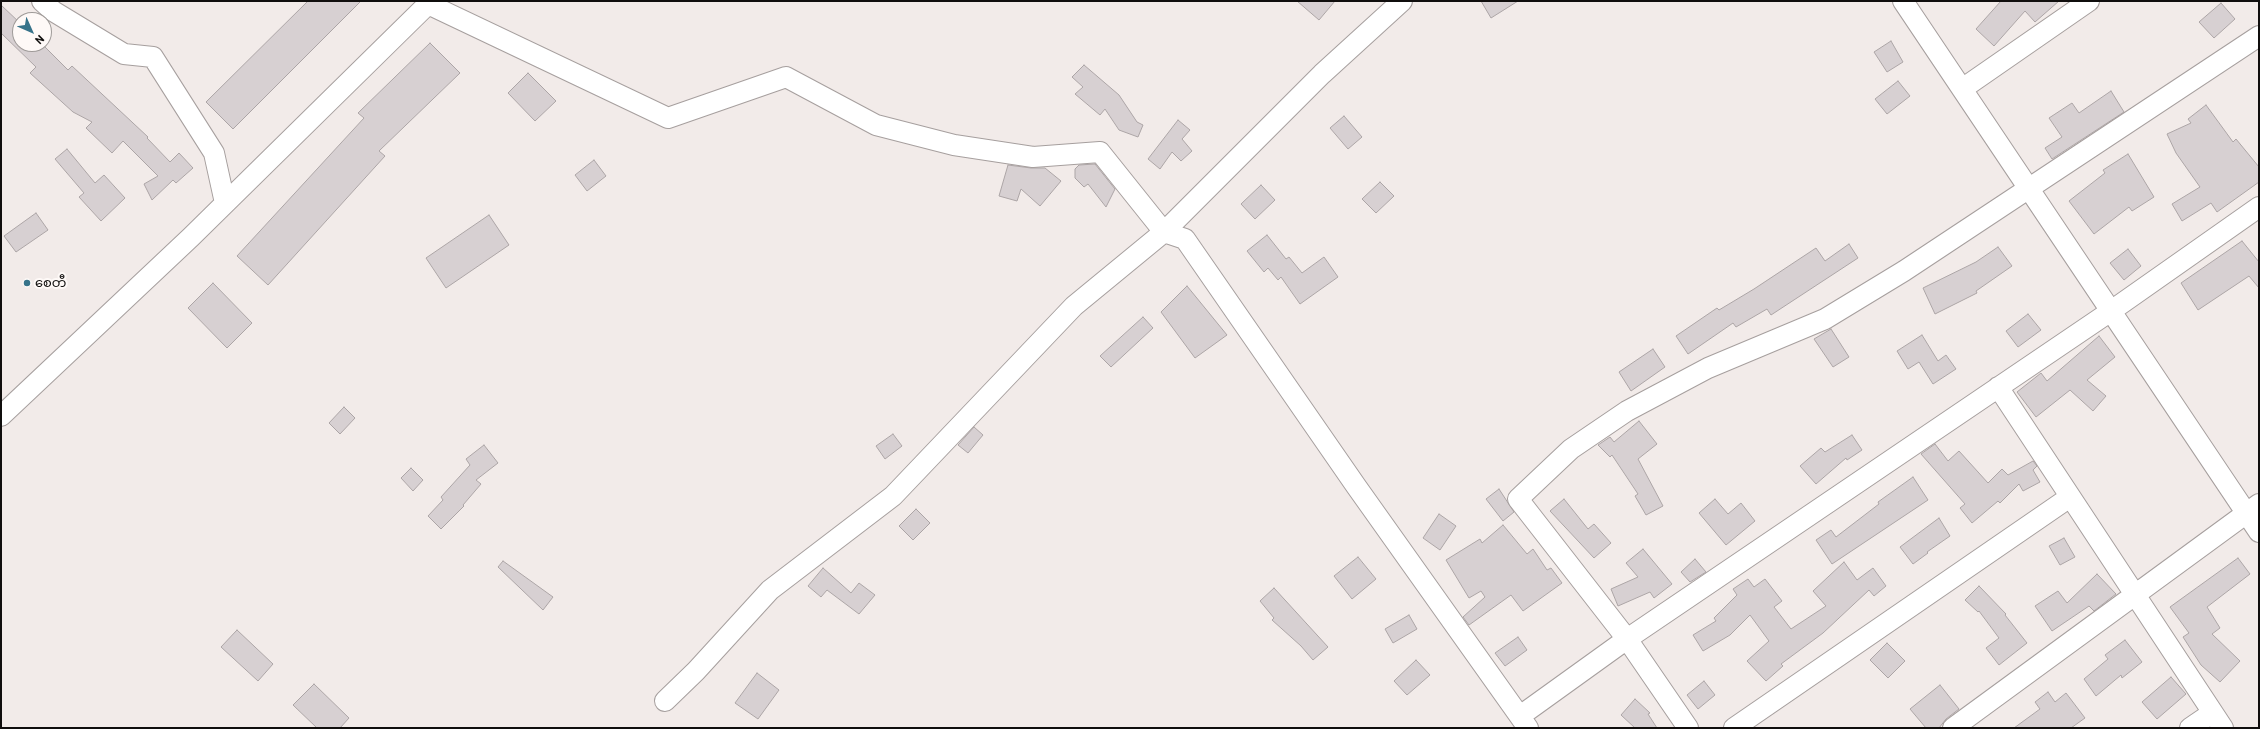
<!DOCTYPE html>
<html>
<head>
<meta charset="utf-8">
<style>
  body { margin:0 }
  #map { position:relative; width:2260px; height:729px; overflow:hidden; background:#f2ebe9; font-family:Barlow,sans-serif }
  canvas { display:block }
  .frame { position:absolute; inset:0; border:2px solid #100e0d; pointer-events:none }
  .north { position:absolute; left:12px; top:12px; width:40px; height:40px; box-sizing:border-box; background:#fef9f7; border:1px solid #9f9b99; border-radius:50%; rotate:135deg; font-size:11px; font-weight:700; line-height:16px; text-align:center; color:#100e0d }
  .north::after { content:''; display:block; margin:auto; width:14px; height:18px; background:#37738a; clip-path:polygon(50% 0,100% 100%,50% 72%,0 100%) }
</style>
</head>
<body>
<div id="map">
<canvas width="2260" height="729"></canvas>
<div class="frame"></div>
<div class="north">N</div>
</div>
<script>
const ctx = document.querySelector('canvas').getContext('2d');
ctx.lineJoin = 'round';
function paint(path, color) {
  ctx.fillStyle = color;
  ctx.fill(path, 'evenodd');
}
function shape(rows) {
  const path = new Path2D();
  for (const r of rows) {
    path.moveTo(r[0], r[1]);
    for (let i = 2; i < r.length; i += 2) path.lineTo(r[i], r[i + 1]);
  }
  return path;
}
function strokePath(path, color, width, dash) {
  ctx.strokeStyle = color;
  ctx.lineWidth = width;
  ctx.lineCap = dash ? 'butt' : 'round';
  ctx.setLineDash(dash || []);
  ctx.stroke(path);
}
function label(font, color, halo, rows, align = 'center') {
  ctx.font = font + ' Barlow,"Noto Sans Myanmar",sans-serif';
  ctx.lineWidth = 4;
  ctx.setLineDash([]);
  ctx.textBaseline = 'middle';
  ctx.strokeStyle = halo;
  ctx.fillStyle = color;
  for (const [text, x, y, turn = 0] of rows) {
    ctx.save();
    ctx.translate(x, y);
    ctx.rotate((+turn || 0) * Math.PI / 180);
    ctx.textAlign = isNaN(turn) ? turn : align;
    if (halo) ctx.strokeText(text, 0, 0);
    ctx.fillText(text, 0, 0);
    ctx.restore();
  }
}
const building = shape([
  [308,1,361,1,233,129,206,102,308,1],
  [1297,1,1335,1,1319,20,1297,1],
  [1481,1,1518,1,1491,18,1481,1],
  [2001,1,2059,1,2035,22,2025,11,1994,46,1976,29,2001,1],
  [2221,3,2235,19,2214,38,2199,22,2221,3],
  [1,5,20,23,20,44,42,44,68,70,72,66,148,137,147,138,170,162,179,153,193,168,176,183,173,180,152,200,144,184,158,176,123,141,112,153,86,128,92,122,73,112,30,73,36,67,1,33,1,5],
  [1891,41,1903,62,1887,72,1874,52,1891,41],
  [430,43,460,73,379,151,385,156,268,285,237,256,364,118,358,113,430,43],
  [1084,65,1119,95,1137,122,1143,125,1138,137,1119,130,1105,109,1100,115,1075,94,1083,87,1072,77,1084,65],
  [528,73,556,101,535,121,508,93,528,73],
  [1898,81,1910,96,1887,114,1875,99,1898,81],
  [2111,91,2124,112,2052,159,2045,148,2062,137,2049,118,2072,103,2079,113,2111,91],
  [2206,105,2233,142,2236,139,2259,167,2259,182,2217,212,2211,203,2182,221,2172,204,2200,187,2176,153,2167,134,2191,123,2188,119,2206,105],
  [1344,116,1362,137,1348,149,1330,128,1344,116],
  [1178,120,1190,130,1182,139,1192,151,1181,161,1172,152,1160,169,1148,159,1178,120],
  [67,149,95,183,104,175,125,198,101,221,79,197,84,193,55,159,67,149],
  [2128,154,2154,197,2132,211,2129,207,2094,234,2069,201,2105,173,2103,170,2128,154],
  [594,160,606,176,587,191,575,175,594,160],
  [1095,164,1115,189,1106,207,1088,184,1084,187,1075,178,1075,169,1079,165,1095,164],
  [1008,165,1031,168,1045,168,1061,181,1040,206,1021,189,1017,201,999,196,1008,165],
  [1380,182,1394,196,1376,213,1362,199,1380,182],
  [1261,185,1275,200,1255,219,1241,204,1261,185],
  [36,213,48,230,16,252,4,236,36,213],
  [489,215,509,245,446,288,426,258,489,215],
  [1267,235,1286,259,1289,257,1302,273,1324,257,1338,277,1300,304,1281,277,1278,280,1268,268,1264,272,1247,251,1267,235],
  [2242,241,2259,262,2259,288,2249,276,2198,310,2181,283,2242,241],
  [1849,244,1858,258,1771,315,1767,309,1736,327,1733,323,1688,354,1676,336,1717,308,1719,310,1754,289,1816,248,1825,261,1849,244],
  [1998,247,2012,266,1976,291,1977,293,1935,314,1923,288,1976,262,1998,247],
  [2128,249,2141,266,2124,280,2110,263,2128,249],
  [213,283,252,323,227,348,188,308,213,283],
  [1187,286,1227,335,1195,358,1161,312,1187,286],
  [2028,314,2041,330,2018,347,2006,331,2028,314],
  [1143,317,1153,328,1111,367,1100,356,1143,317],
  [1831,329,1849,357,1833,367,1814,339,1831,329],
  [1922,335,1938,361,1946,355,1956,369,1933,384,1919,362,1908,369,1897,351,1922,335],
  [2099,336,2115,357,2087,380,2106,396,2093,411,2070,390,2036,417,2017,392,2041,373,2047,381,2099,336],
  [1653,349,1665,367,1631,391,1619,372,1653,349],
  [344,407,355,418,340,434,329,423,344,407],
  [1639,421,1657,444,1638,459,1663,506,1646,515,1635,496,1638,494,1612,455,1610,457,1598,445,1610,437,1614,442,1639,421],
  [974,427,983,435,968,453,958,445,974,427],
  [893,434,902,446,885,459,876,446,893,434],
  [1852,435,1862,450,1847,460,1846,458,1816,484,1800,466,1821,448,1825,452,1852,435],
  [1935,444,1948,461,1959,451,1988,483,2002,469,2008,475,2033,461,2037,466,2033,470,2040,482,2023,491,2019,484,2000,503,1998,501,1972,523,1960,508,1965,504,1921,454,1935,444],
  [484,445,498,463,476,480,481,484,463,505,464,506,441,529,428,516,443,500,441,497,470,465,466,459,484,445],
  [411,468,423,480,413,491,401,478,411,468],
  [1913,477,1928,500,1832,564,1816,540,1831,530,1836,537,1879,504,1878,502,1913,477],
  [1499,489,1514,512,1503,521,1486,499,1499,489],
  [1564,499,1588,529,1594,524,1611,543,1594,558,1550,511,1564,499],
  [1715,499,1728,514,1741,503,1755,521,1726,545,1699,513,1715,499],
  [916,509,930,523,913,540,899,526,916,509],
  [1439,514,1456,526,1440,550,1423,538,1439,514],
  [1939,518,1950,536,1927,552,1928,553,1913,564,1900,547,1939,518],
  [1503,525,1527,554,1533,549,1547,570,1551,568,1562,583,1523,611,1511,595,1469,625,1463,617,1485,597,1481,591,1469,598,1446,560,1480,539,1482,543,1503,525],
  [2064,538,2075,557,2060,565,2049,546,2064,538],
  [1643,549,1672,584,1654,598,1650,592,1618,606,1611,589,1638,577,1626,563,1643,549],
  [1358,557,1376,579,1352,599,1334,576,1358,557],
  [2238,558,2250,574,2207,607,2220,628,2212,634,2240,661,2220,682,2201,665,2183,637,2189,633,2170,607,2238,558],
  [1695,559,1706,572,1690,582,1681,572,1695,559],
  [503,561,553,597,543,610,498,567,503,561],
  [1844,562,1857,580,1873,568,1886,586,1874,596,1869,590,1823,633,1781,664,1783,666,1766,681,1747,661,1769,641,1750,615,1730,635,1703,651,1693,635,1716,621,1714,618,1737,595,1733,589,1748,579,1754,587,1765,579,1782,601,1774,607,1791,629,1826,606,1813,591,1844,562],
  [823,568,851,593,859,583,875,595,859,614,827,590,821,597,808,586,823,568],
  [2097,574,2116,594,2094,611,2089,606,2052,631,2035,606,2058,591,2067,603,2097,574],
  [1979,586,2006,614,2005,615,2027,643,1999,665,1986,648,1999,638,1979,611,1978,612,1965,600,1979,586],
  [1274,588,1328,647,1313,660,1301,646,1272,620,1274,618,1260,601,1274,588],
  [1409,615,1417,629,1393,643,1385,629,1409,615],
  [237,630,273,664,258,681,221,647,237,630],
  [1518,637,1527,650,1505,666,1495,653,1518,637],
  [2125,640,2142,662,2122,678,2121,675,2096,696,2084,679,2108,659,2105,655,2125,640],
  [1887,643,1905,661,1888,678,1870,660,1887,643],
  [1416,660,1430,675,1407,695,1394,681,1416,660],
  [757,673,779,690,758,719,735,703,757,673],
  [2171,677,2186,694,2157,719,2142,702,2171,677],
  [1704,681,1715,695,1698,709,1687,695,1704,681],
  [314,684,349,718,340,728,317,728,293,705,314,684],
  [1940,685,1959,709,1946,719,1939,728,1926,728,1910,709,1940,685],
  [2048,692,2055,702,2066,693,2085,718,2071,728,2014,728,2040,709,2035,702,2048,692],
  [1635,699,1650,713,1648,714,1657,728,1635,728,1621,715,1635,699]
]);
const minor = shape([
  [42,1,53,11,124,54,153,57,214,153,225,203],
  [1903,1,2259,532],
  [428,4,668,118,786,77,876,125,954,145,1033,157,1100,152,1164,232,1185,239,1356,486,1528,728],
  [1962,89,2089,1],
  [1998,387,2223,728],
  [1,416,191,237,428,4],
  [665,701,696,671,770,590,893,496,1074,306,1164,232,1322,74,1402,1],
  [1520,716,1627,639,2111,311,2259,207],
  [1688,728,1627,639,1518,499,1571,449,1627,411,1708,368,1825,319,1904,271,2259,36],
  [1734,728,2070,497],
  [1953,728,2259,504],
  [2190,728,2212,713]
]);
const markers = [
  [27,283,4,"#37738a"]
];
const poiNames = [
  ["စေတီ",35,283]
];
paint(building, '#d7d0d2');
strokePath(building, '#aca5a6', 1);
strokePath(minor, '#a69f9e', 22);
strokePath(minor, '#fff', 20);
for (const [x, y, r, color] of markers) {
  const dot = new Path2D();
  dot.arc(x, y, r, 0, 2 * Math.PI);
  ctx.fillStyle = color;
  ctx.fill(dot);
  strokePath(dot, '#fef9f7', 1.5);
}
label('13px', '#100e0d', '#fef9f7', poiNames, 'left');
</script>
</body>
</html>
